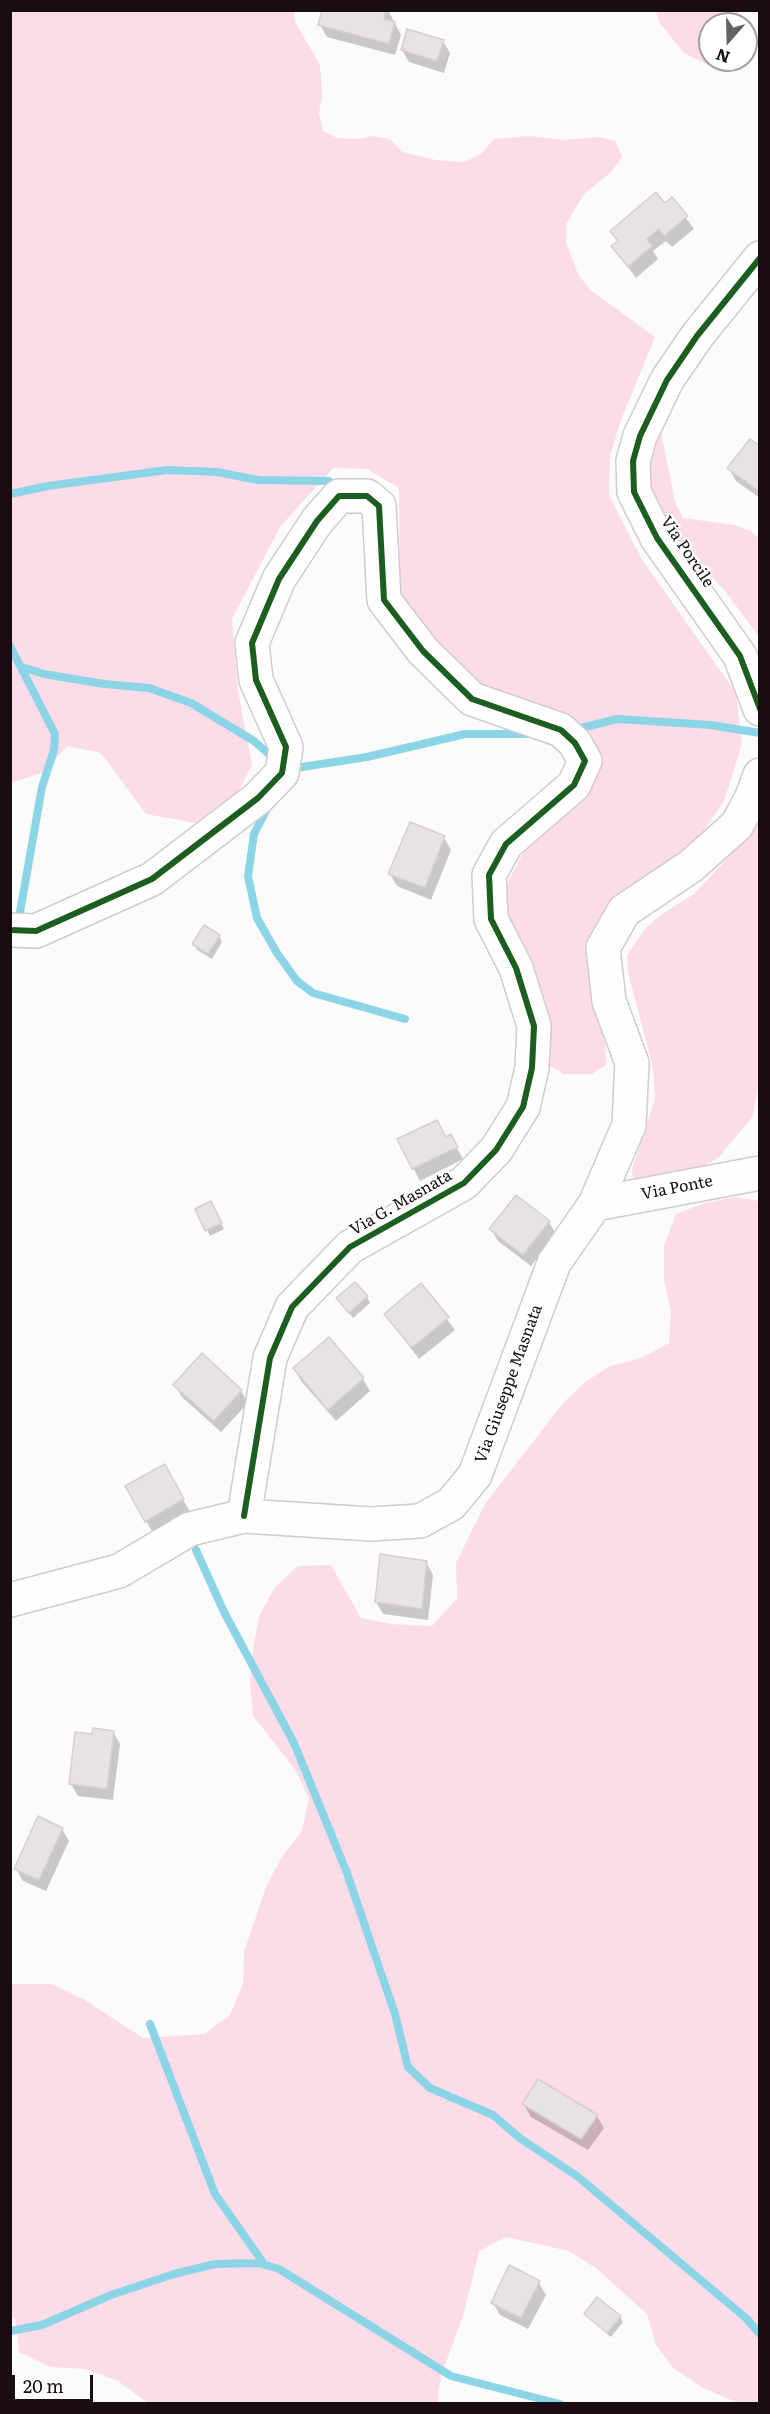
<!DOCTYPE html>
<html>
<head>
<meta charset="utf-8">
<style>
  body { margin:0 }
  #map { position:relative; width:770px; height:2414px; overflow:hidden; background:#fbfbfb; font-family:Literata,serif }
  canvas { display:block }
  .frame { position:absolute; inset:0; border:12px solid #190d13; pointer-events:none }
  .north { position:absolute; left:698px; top:12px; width:60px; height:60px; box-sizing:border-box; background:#fff; border:2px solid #a39ea1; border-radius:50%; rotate:200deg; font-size:16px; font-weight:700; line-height:24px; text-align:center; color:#190d13 }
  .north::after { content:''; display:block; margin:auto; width:21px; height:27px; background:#686064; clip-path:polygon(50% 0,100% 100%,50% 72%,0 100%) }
  .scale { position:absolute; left:12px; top:2375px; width:81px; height:27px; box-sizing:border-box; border:3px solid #190d13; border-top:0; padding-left:8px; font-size:18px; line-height:21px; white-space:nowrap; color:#190d13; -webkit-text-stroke:4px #fff; paint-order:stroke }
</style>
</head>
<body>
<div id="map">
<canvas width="770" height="2414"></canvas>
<div class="frame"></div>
<div class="north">N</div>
<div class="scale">20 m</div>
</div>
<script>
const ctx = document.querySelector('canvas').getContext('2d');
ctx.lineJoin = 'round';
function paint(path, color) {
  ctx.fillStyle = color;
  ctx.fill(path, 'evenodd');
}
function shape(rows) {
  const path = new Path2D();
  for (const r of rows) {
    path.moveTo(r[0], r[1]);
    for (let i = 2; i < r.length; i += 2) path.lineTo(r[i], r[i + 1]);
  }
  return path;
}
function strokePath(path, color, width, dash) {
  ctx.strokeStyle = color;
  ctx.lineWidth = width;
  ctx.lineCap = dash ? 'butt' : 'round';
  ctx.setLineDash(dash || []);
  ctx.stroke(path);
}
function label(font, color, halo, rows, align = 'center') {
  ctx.font = font + ' Literata,serif';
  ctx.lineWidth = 4.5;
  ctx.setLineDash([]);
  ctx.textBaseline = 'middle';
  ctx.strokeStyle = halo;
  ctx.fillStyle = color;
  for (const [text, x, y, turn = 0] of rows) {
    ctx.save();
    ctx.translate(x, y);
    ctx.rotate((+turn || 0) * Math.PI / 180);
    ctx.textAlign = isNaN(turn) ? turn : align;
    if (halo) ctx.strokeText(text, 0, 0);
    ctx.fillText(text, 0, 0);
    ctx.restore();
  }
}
const green = shape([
  [10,11,294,11,295,22,320,65,322,97,319,113,323,131,337,138,357,139,373,136,390,139,402,152,436,160,464,162,481,154,494,139,529,136,563,140,599,137,615,141,622,157,611,172,584,194,566,224,566,242,578,274,589,289,655,337,622,417,610,456,609,495,641,558,736,693,742,744,724,801,699,838,596,927,587,965,605,1034,606,1065,592,1074,564,1074,548,1065,500,912,509,880,524,851,554,821,593,762,469,680,400,602,399,488,367,469,333,468,280,527,232,619,238,691,252,765,236,796,195,823,146,814,101,753,67,746,44,772,11,783],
  [656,11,656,10,739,11,736,24,710,24,710,60,720,60,715,68,684,53,659,22],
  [661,431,675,502,683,518,735,525,751,531,759,539,759,637,726,592,669,533,647,480,651,448],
  [759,811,759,1082,753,1116,719,1157,704,1166,633,1179,632,1169,655,1099,653,1068,628,972,627,955,644,930,659,916,694,894,725,861],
  [735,1197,759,1201,759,2403,738,2403,703,2388,673,2368,656,2345,647,2314,597,2269,569,2251,506,2237,479,2251,463,2316,441,2376,437,2403,148,2403,118,2381,85,2369,50,2367,19,2352,15,2318,10,2318,10,1984,52,1984,85,2000,143,2038,204,2034,230,2015,243,1984,244,1952,266,1887,281,1858,302,1831,309,1798,295,1769,253,1716,250,1682,253,1649,259,1616,275,1587,298,1566,331,1565,361,1618,391,1624,432,1626,457,1598,456,1563,485,1504,563,1403,585,1382,611,1366,641,1358,669,1343,671,1311,664,1279,664,1245,676,1214,705,1203]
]);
const shadow = shape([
  [324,10,388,10,401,35,395,55,327,37,320,25],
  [443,41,450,53,444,73,409,62,402,50],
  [672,199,694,229,672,247,666,241,653,251,658,259,636,278,613,246,618,242,612,232],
  [760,448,760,498,736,481,729,468],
  [411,824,444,838,451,850,431,900,397,886,390,874],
  [219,936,222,942,212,959,197,950,194,944],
  [450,1136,463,1159,420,1181,399,1140],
  [213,1208,224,1229,210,1236,197,1209],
  [549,1222,556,1234,531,1266,498,1241,491,1229],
  [421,1285,455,1330,419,1359,386,1315],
  [367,1297,370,1303,353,1318,338,1299],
  [328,1339,363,1379,370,1391,336,1421,301,1381,294,1369],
  [175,1385,241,1391,248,1403,221,1432,182,1397],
  [164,1466,190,1512,153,1533,127,1486],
  [426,1562,433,1575,428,1620,383,1614,376,1602],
  [113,1732,120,1744,113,1800,78,1796,71,1784,93,1736],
  [62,1829,69,1841,46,1891,23,1881,16,1869],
  [524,2105,597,2116,604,2128,588,2150,531,2117],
  [539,2283,546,2295,528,2329,500,2315,493,2303],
  [585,2314,620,2317,623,2322,611,2337]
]);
const stream = shape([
  [10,494,48,486,167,470,217,472,258,480,329,481],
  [10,646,55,734,54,750,42,787,19,918,24,922],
  [22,667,44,674,104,684,149,688,191,703,254,741,276,760],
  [573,730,617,719,711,725,760,733],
  [289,769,367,757,465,734,534,734],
  [269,805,254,834,248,876,257,918,277,953,297,981,313,993,405,1019],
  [196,1550,224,1612,294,1743,347,1873,395,2014,408,2067,430,2088,493,2115,521,2139,577,2176,746,2318,760,2334],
  [150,2024,215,2194,264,2264],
  [10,2331,42,2325,111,2295,174,2274,215,2264,259,2263,279,2269,451,2376,560,2404]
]);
const building = shape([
  [322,10,386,10,384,19,395,22,389,44,318,25,322,10],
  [407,29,444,40,437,61,401,50,407,29],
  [656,192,665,203,672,197,688,216,664,236,659,229,647,239,652,246,628,267,611,246,618,241,610,231,656,192],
  [750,439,760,446,760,492,727,468,750,439],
  [410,822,445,836,425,888,388,874,410,822],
  [204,925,220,935,208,954,192,944,204,925],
  [437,1120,446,1137,451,1134,458,1147,412,1169,397,1139,437,1120],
  [516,1195,550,1221,523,1255,489,1229,516,1195],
  [211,1201,222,1223,205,1231,195,1209,211,1201],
  [355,1282,368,1296,349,1313,336,1298,355,1282],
  [421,1283,449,1317,412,1348,384,1314,421,1283],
  [329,1337,364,1378,328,1410,293,1368,329,1337],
  [202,1353,242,1390,214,1421,173,1385,202,1353],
  [165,1464,184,1499,145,1522,125,1486,165,1464],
  [380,1554,427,1561,422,1609,375,1602,380,1554],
  [93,1728,114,1731,107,1789,69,1784,75,1732,92,1734,93,1728],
  [38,1816,63,1828,39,1880,14,1869,38,1816],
  [538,2079,598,2115,581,2139,522,2104,538,2079],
  [509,2265,540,2281,521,2318,491,2303,509,2265],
  [597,2297,621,2316,607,2333,584,2314,597,2297]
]);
const minor = shape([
  [760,258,697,336,667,380,640,436,633,461,634,492,657,538,740,656,760,709],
  [10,930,36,931,152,879,258,798,282,773,286,747,256,680,252,643,279,579,317,521,339,496,367,496,379,506,384,600,423,651,472,699,561,730,575,743,585,761,574,785,506,844,489,875,491,919,516,968,534,1026,532,1068,523,1107,496,1150,464,1183,350,1247,292,1307,270,1358,244,1516],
  [595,1204,760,1173],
  [10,1600,119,1571,190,1529,244,1516,371,1524,420,1521,451,1504,475,1475,554,1263,595,1204,629,1125,632,1063,609,1001,603,948,624,911,691,866,737,825,752,797,760,775]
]);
const cycleway = shape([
  [760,258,697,336,667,380,640,436,633,461,634,492,657,538,740,656,760,709],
  [10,930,36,931,152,879,258,798,282,773,286,747,256,680,252,643,279,579,317,521,339,496,367,496,379,506,384,600,423,651,472,699,561,730,575,743,585,761,574,785,506,844,489,875,491,919,516,968,534,1026,532,1068,523,1107,496,1150,464,1183,350,1247,292,1307,270,1358,244,1516]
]);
const streetNames = [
  ["Via Porcile",687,552,56],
  ["Via Ponte",677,1188,-11],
  ["Via G. Masnata",401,1203,-30],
  ["Via Giuseppe Masnata",509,1384,-70]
];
paint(green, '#fddce9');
paint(shadow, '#0003');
strokePath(stream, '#8bd5e6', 8);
paint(building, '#e9e2e5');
strokePath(building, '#d6cfd2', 1.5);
strokePath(minor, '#d2cbce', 36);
strokePath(minor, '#fefefe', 33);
strokePath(cycleway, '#1b5e20', 6);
label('16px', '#190d13', '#fff', streetNames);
</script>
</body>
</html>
